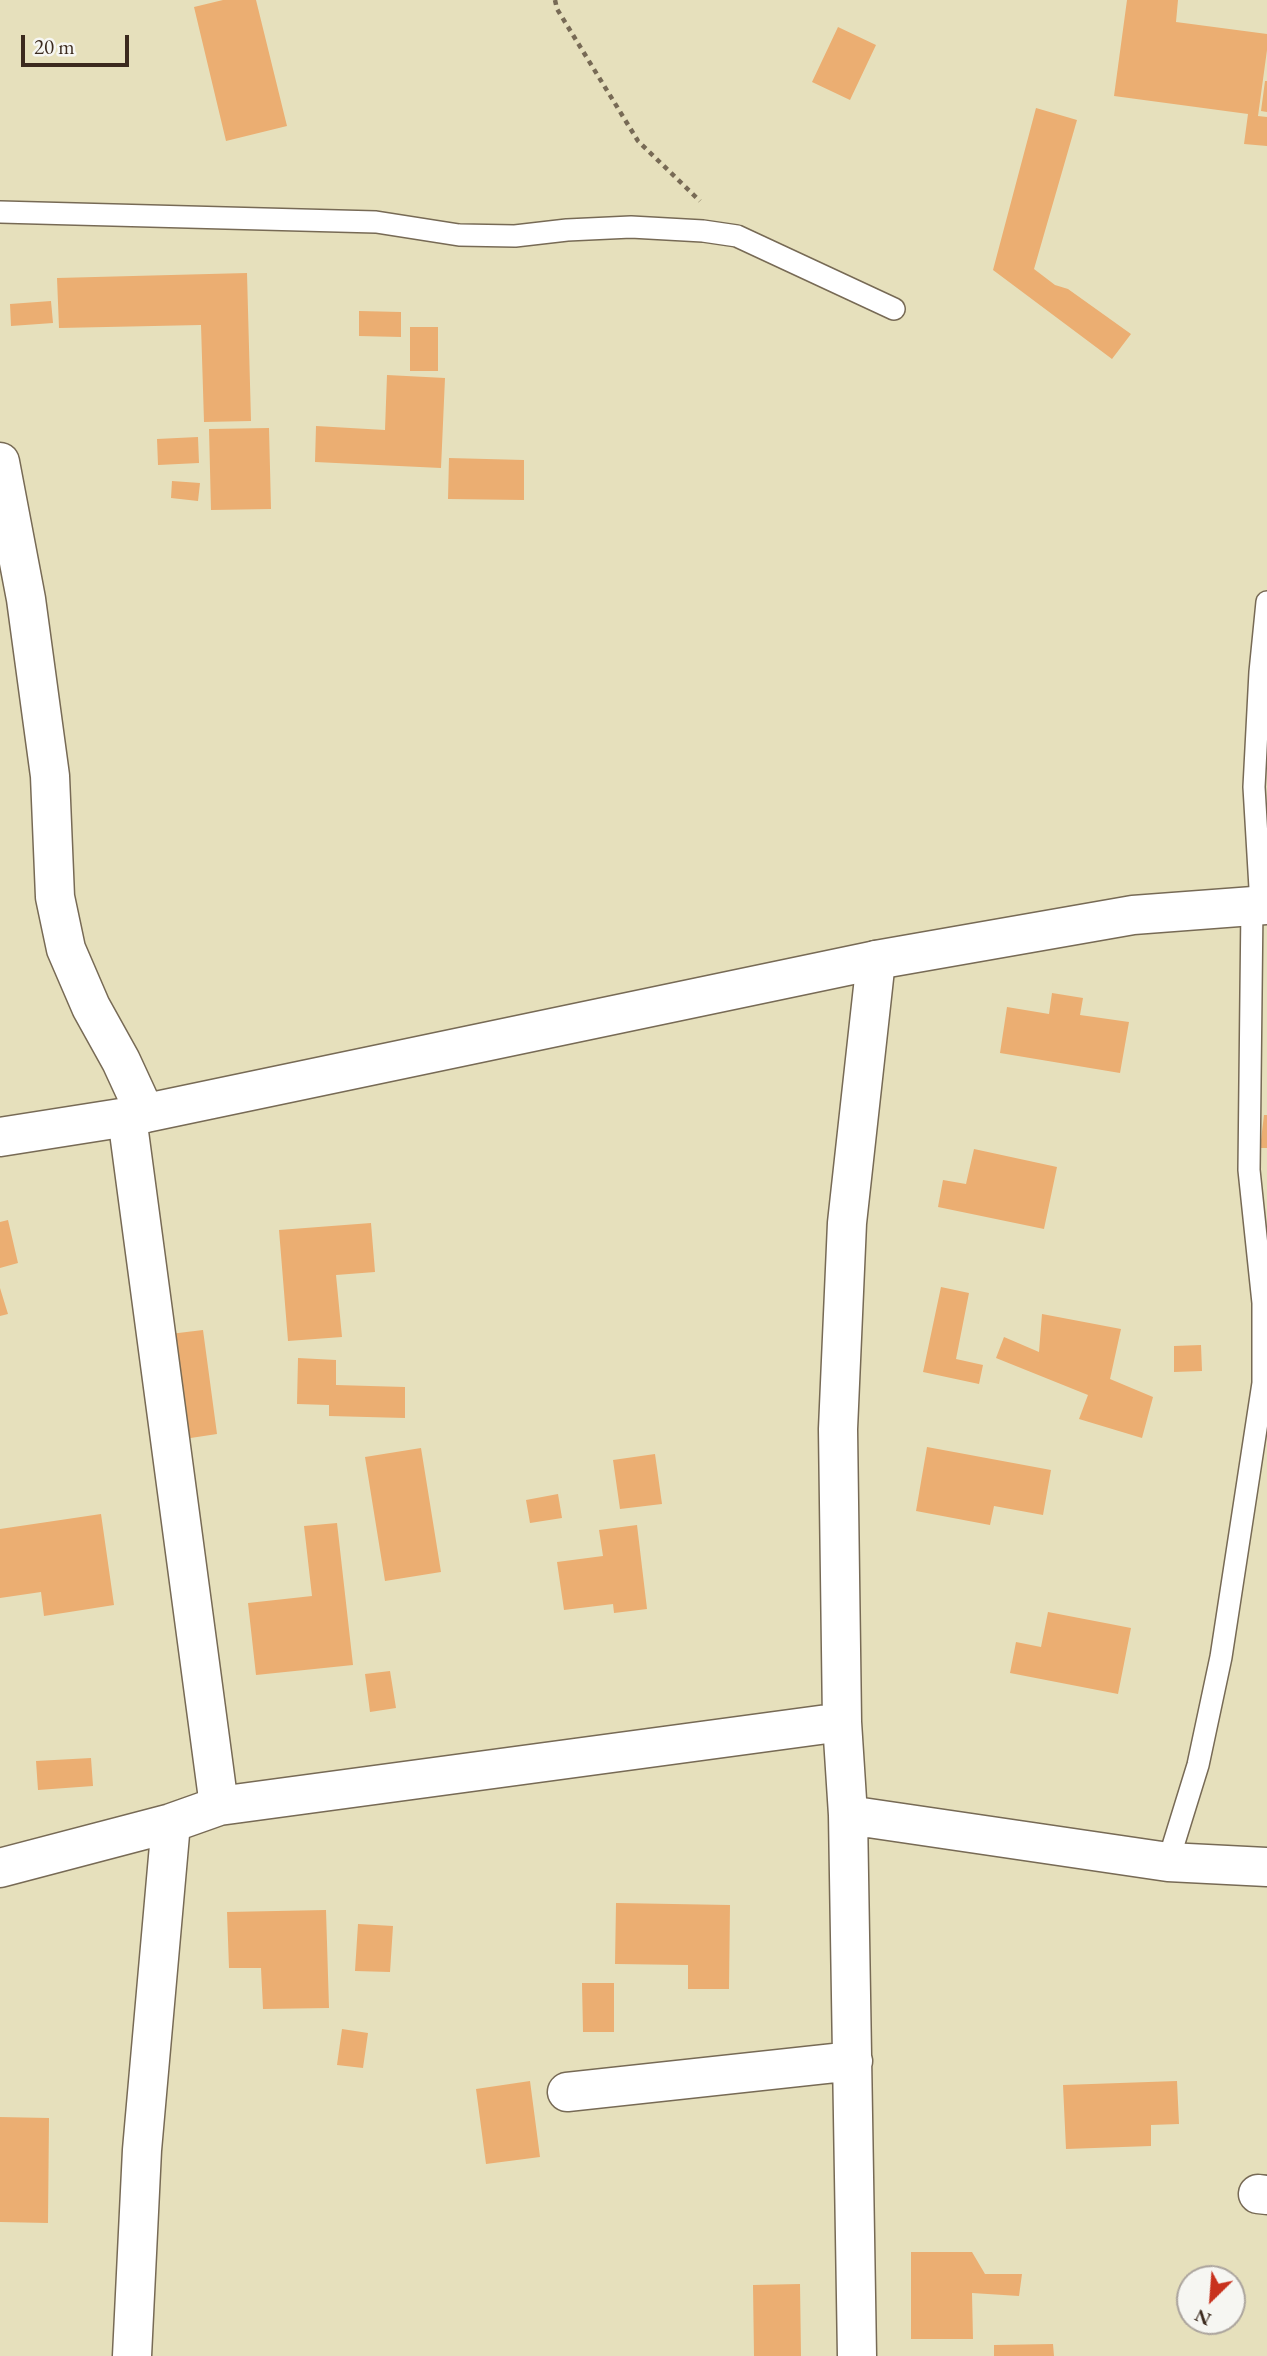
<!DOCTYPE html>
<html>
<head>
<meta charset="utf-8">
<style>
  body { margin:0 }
  #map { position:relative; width:1267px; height:2356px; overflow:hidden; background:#e6e0bc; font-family:"EB Garamond",serif }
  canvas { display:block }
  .north { position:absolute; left:1176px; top:2265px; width:70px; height:70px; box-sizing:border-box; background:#f6f6f2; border:2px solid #aba49d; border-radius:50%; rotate:205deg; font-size:19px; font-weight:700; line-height:28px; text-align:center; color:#3b2a1e }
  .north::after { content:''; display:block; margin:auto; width:24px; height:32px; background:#c8321e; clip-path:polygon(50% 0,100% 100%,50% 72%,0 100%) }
  .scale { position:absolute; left:21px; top:35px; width:108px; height:32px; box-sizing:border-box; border:4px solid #3b2a1e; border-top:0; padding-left:9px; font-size:21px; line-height:24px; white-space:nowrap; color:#3b2a1e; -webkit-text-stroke:5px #f6f6f2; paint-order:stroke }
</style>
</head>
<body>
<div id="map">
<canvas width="1267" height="2356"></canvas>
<div class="north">N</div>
<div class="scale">20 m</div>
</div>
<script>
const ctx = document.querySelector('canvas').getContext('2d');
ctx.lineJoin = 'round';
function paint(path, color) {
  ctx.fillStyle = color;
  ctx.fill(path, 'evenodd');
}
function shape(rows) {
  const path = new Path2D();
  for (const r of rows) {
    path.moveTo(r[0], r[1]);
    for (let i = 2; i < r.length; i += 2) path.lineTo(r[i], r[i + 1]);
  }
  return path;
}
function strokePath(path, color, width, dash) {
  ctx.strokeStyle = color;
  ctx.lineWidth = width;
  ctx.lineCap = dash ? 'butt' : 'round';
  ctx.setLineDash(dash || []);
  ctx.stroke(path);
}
const building = shape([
  [223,0,256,0,287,126,226,141,194,7],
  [1127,0,1178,0,1176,22,1267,34,1267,50,1258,116,1267,117,1267,146,1244,144,1248,114,1114,96],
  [838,27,876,45,850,100,812,82],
  [1265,81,1267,81,1267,112,1261,111],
  [1036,108,1077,120,1034,269,1055,285,1068,289,1131,334,1112,359,993,270],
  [247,273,251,421,204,422,201,325,59,328,57,278],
  [51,301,53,323,11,326,10,304],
  [359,311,401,312,401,337,359,336],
  [410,327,438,327,438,371,410,371],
  [387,375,445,378,441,468,315,462,316,426,385,430],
  [269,428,271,509,211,510,209,429],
  [198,437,199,463,158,465,157,439],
  [449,458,524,460,524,500,448,499],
  [172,481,200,483,198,501,171,498],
  [1052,993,1083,998,1080,1015,1129,1022,1120,1073,1000,1053,1007,1007,1049,1014],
  [1264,1115,1267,1115,1267,1148,1260,1148],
  [974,1149,1057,1167,1044,1229,938,1207,943,1180,966,1184],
  [8,1220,18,1263,0,1268,0,1222],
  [371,1223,375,1272,336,1275,342,1337,288,1341,279,1230],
  [941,1287,969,1293,956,1359,983,1365,979,1384,923,1372],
  [0,1288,8,1314,0,1316],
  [1042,1314,1121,1329,1110,1379,1153,1397,1142,1438,1079,1419,1088,1395,996,1358,1004,1337,1039,1352],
  [203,1330,217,1434,184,1439,170,1334],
  [1201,1345,1202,1371,1174,1372,1174,1346],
  [298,1358,336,1360,336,1385,405,1387,405,1418,329,1416,329,1405,297,1404],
  [927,1447,1051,1470,1043,1515,994,1506,990,1525,916,1511],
  [421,1448,441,1572,385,1581,365,1457],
  [655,1454,662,1504,620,1509,613,1460],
  [558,1494,562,1518,530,1523,526,1500],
  [101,1514,114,1605,44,1616,41,1592,0,1598,0,1529],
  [337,1523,353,1665,256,1675,248,1603,312,1596,304,1526],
  [637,1525,647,1609,614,1613,613,1604,564,1610,557,1562,603,1556,599,1530],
  [1048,1612,1131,1628,1118,1694,1010,1673,1016,1642,1041,1647],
  [390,1671,396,1708,370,1712,365,1674],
  [91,1758,93,1786,38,1790,36,1761],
  [616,1903,730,1905,729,1989,688,1989,688,1965,615,1964],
  [326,1910,329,2008,263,2009,261,1968,229,1968,227,1912],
  [358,1924,393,1926,390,1972,355,1971],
  [582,1983,614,1983,614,2032,583,2032],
  [342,2029,368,2033,363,2068,337,2065],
  [530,2081,540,2157,486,2164,476,2089],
  [1177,2081,1179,2124,1151,2125,1151,2146,1066,2149,1063,2085],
  [0,2117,49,2118,48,2223,0,2222],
  [911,2252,972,2252,985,2274,1022,2274,1019,2296,972,2293,973,2339,911,2339],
  [800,2284,801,2356,754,2356,753,2285],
  [1053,2344,1054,2356,994,2356,994,2345]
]);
const path = shape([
  [555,0,557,9,638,141,700,201]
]);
const service = shape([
  [0,212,376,222,459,235,515,236,567,230,631,227,703,231,737,236,894,309],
  [1261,905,1254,787,1260,672,1267,602],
  [1168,1862,1198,1765,1221,1657,1263,1383,1263,1303,1249,1170,1252,905]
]);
const minor = shape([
  [0,462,26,599,50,776,55,897,66,949,91,1007,121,1061,145,1113],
  [127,1117,219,1806],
  [848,1815,1168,1862,1267,1867],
  [0,1868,171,1823,219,1806,842,1722],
  [567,2092,853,2061],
  [1258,2194,1267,2195],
  [132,2356,142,2150,171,1823],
  [857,2356,848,1815,842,1722,838,1429,847,1223,876,960]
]);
const tertiary = shape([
  [0,1137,127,1117,876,960,1133,915,1267,905]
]);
paint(building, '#ebae72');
strokePath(service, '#776a55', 24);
strokePath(minor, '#776a55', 41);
strokePath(tertiary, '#776a55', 41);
strokePath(path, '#776a55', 4.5, [5, 5]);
strokePath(service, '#fff', 21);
strokePath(minor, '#fff', 38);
strokePath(tertiary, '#fff', 38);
</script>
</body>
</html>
